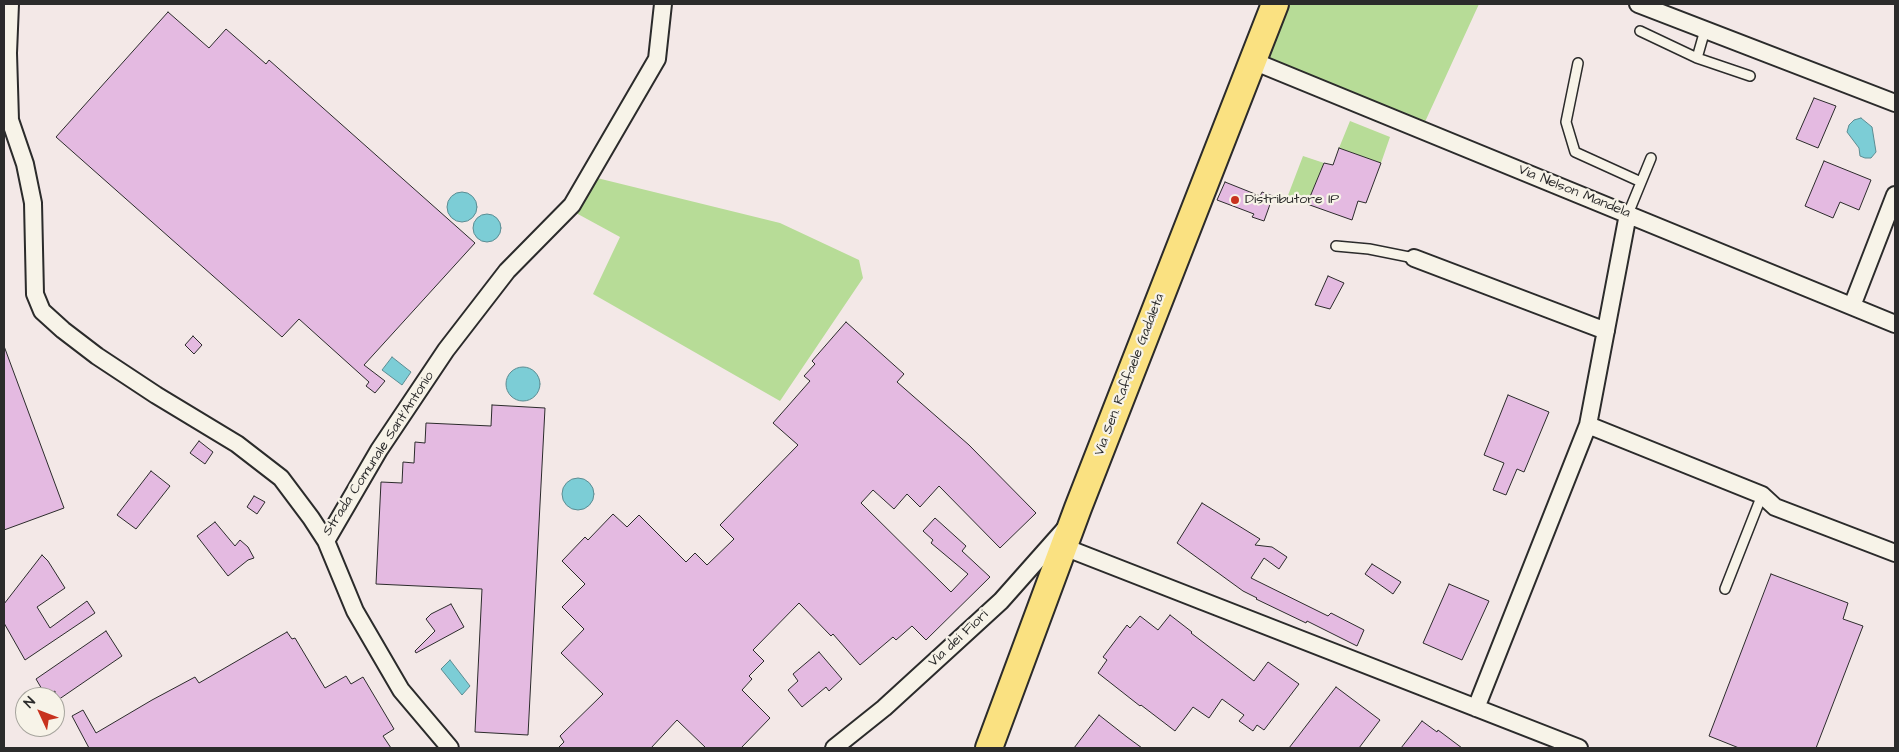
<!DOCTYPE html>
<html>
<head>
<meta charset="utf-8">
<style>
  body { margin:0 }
  #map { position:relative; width:1899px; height:752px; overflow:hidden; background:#f3e8e7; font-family:"Architects Daughter",sans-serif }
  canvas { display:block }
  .frame { position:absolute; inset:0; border:5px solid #2b2b2b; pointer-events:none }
  .north { position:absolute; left:15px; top:687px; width:50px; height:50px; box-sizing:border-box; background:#f7f3e8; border:1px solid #a5a39c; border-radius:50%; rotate:313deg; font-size:14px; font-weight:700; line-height:20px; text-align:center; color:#2b2b2b }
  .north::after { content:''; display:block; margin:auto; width:18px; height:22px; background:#c8321e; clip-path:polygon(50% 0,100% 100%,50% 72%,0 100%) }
</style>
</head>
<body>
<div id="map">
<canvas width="1899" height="752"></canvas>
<div class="frame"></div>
<div class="north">N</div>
</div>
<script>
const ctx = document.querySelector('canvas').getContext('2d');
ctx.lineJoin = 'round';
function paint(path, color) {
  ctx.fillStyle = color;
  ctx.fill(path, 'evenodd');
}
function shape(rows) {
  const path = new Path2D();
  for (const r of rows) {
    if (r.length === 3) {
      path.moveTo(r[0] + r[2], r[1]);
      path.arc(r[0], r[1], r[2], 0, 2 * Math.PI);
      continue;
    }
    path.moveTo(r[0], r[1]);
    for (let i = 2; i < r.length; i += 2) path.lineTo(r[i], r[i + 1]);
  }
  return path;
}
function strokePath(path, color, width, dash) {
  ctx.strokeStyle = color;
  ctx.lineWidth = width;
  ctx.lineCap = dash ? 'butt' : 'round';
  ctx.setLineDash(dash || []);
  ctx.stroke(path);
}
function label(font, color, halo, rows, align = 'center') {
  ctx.font = font + ' "Architects Daughter",sans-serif';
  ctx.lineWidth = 4.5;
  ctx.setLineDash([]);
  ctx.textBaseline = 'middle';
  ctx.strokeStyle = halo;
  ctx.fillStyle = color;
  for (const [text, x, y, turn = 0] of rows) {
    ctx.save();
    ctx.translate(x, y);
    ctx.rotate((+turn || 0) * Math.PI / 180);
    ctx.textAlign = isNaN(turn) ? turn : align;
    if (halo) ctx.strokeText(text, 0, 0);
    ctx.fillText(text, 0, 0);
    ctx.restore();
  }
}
const green = shape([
  [1290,4,1479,4,1424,124,1268,58],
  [1350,121,1390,137,1381,163,1339,148],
  [1303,156,1324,163,1307,204,1287,198],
  [597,178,780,223,859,260,863,278,780,401,593,294,620,237,576,213]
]);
const water = shape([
  [1861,118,1872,127,1876,152,1871,158,1865,158,1860,156,1859,148,1847,132,1849,125,1854,120,1861,118],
  [462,207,15],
  [487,228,14],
  [392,357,411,372,402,385,382,370,392,357],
  [523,384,17],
  [578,494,16],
  [450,660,470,686,462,695,441,669,450,660]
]);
const building = shape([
  [168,12,209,48,226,29,266,64,269,60,475,243,364,365,385,381,375,393,366,386,369,382,299,319,282,337,56,137,168,12],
  [1814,98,1836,106,1818,148,1796,139,1814,98],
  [1339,148,1381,163,1366,203,1358,201,1352,220,1307,204,1324,163,1333,165,1339,148],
  [1824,161,1871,180,1859,210,1840,202,1833,218,1805,206,1824,161],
  [1225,182,1260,196,1262,192,1273,196,1264,221,1252,217,1254,214,1217,200,1225,182],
  [1328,276,1344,283,1330,309,1315,305,1328,276],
  [846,322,904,374,897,382,969,445,1036,513,1000,548,939,486,920,507,907,494,894,509,873,490,861,503,951,592,968,574,931,543,933,540,923,531,935,518,966,546,962,551,990,577,926,640,912,626,896,640,893,637,860,665,833,634,831,636,799,603,753,650,764,661,749,676,752,679,742,690,770,718,741,748,706,748,677,720,651,748,558,748,564,742,560,736,603,694,561,653,584,629,562,607,585,584,562,561,585,537,588,540,613,514,627,527,639,515,686,562,695,553,707,565,734,539,720,525,798,445,773,423,810,381,804,376,815,364,812,361,846,322],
  [193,336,202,345,194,354,185,345,193,336],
  [4,346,64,508,4,530,4,346],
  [1508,395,1549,412,1524,472,1517,469,1506,495,1493,490,1504,463,1484,455,1508,395],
  [492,405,545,408,528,735,475,732,482,589,376,584,381,482,402,483,403,462,414,463,415,442,425,443,426,423,491,426,492,405],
  [199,441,213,452,205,464,190,453,199,441],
  [151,471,170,486,136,529,117,515,151,471],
  [254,496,265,502,257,514,247,507,254,496],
  [1202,503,1260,539,1255,545,1272,547,1287,557,1279,569,1264,558,1251,578,1328,616,1331,613,1364,630,1357,646,1307,621,1306,623,1256,599,1257,598,1243,591,1177,543,1202,503],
  [215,522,235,546,240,540,248,547,254,558,248,560,228,576,197,536,215,522],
  [42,555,48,561,65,588,37,607,50,628,87,601,95,613,25,660,4,623,4,604,42,555],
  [1372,564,1401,582,1393,594,1365,574,1372,564],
  [1771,574,1848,603,1843,619,1863,626,1816,748,1739,748,1709,736,1771,574],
  [1449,584,1489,601,1462,660,1423,643,1449,584],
  [451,604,464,627,416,653,415,651,435,631,426,619,431,614,451,604],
  [1170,615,1192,632,1191,633,1254,681,1268,662,1299,684,1264,730,1257,725,1253,731,1239,721,1244,715,1222,699,1209,718,1193,707,1175,731,1141,705,1140,706,1098,673,1107,660,1103,657,1127,625,1130,628,1140,616,1158,630,1170,615],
  [106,631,122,656,55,702,55,691,46,696,36,679,106,631],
  [287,632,292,639,295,638,325,688,346,676,351,684,363,677,394,729,383,736,391,748,89,748,72,716,83,710,96,733,152,700,195,677,199,683,287,632],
  [819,652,842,679,829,691,826,687,802,707,788,690,798,681,793,674,819,652],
  [1336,687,1380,720,1359,748,1289,748,1336,687],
  [1099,715,1127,737,1142,748,1074,748,1099,715],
  [1422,721,1437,732,1438,730,1462,748,1401,748,1422,721]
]);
const lane = shape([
  [1705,30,1697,58,1750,76],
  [1640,31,1697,58],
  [1578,63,1566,122,1575,152,1641,182],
  [1628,214,1651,158],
  [1336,246,1369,249,1414,258],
  [1725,589,1762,495]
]);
const street = shape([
  [10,4,8,53,10,120,25,164,33,203,35,294,42,311,63,330,97,356,156,395,237,444,281,478,311,518,326,541,355,611,401,690,450,748],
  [1638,4,1895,103],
  [1253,61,1895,324],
  [1414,258,1606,331],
  [1852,306,1895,195],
  [1588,425,1762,495,1775,507,1895,553],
  [326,541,379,450,446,350,507,271,572,205,657,59,663,4],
  [1064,547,1579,748],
  [1476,708,1588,425,1628,214],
  [834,748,884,708,1001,601,1064,530]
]);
const primary = shape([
  [989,748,1078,508,1275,4]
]);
const markers = [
  [1235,200,5,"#c8321e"]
];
const streetNames = [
  ["Via Nelson Mandela",1574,192,22],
  ["Via Sen. Raffaele Gadaleta",1130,375,-69],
  ["Strada Comunale Sant'Antonio",379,454,-57],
  ["Via dei Fiori",959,639,-43]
];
const poiNames = [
  ["Distributore IP",1245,200]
];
paint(green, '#b7dc97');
paint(water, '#7ccdd6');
strokePath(water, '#5c8c92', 1);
paint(building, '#e4bae1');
strokePath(building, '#2b2b2b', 1);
strokePath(lane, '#2b2b2b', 12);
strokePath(street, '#2b2b2b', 20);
strokePath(primary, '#2b2b2b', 30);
strokePath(lane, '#f7f3e8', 9);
strokePath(street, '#f7f3e8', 16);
strokePath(primary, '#fae181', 26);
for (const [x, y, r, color] of markers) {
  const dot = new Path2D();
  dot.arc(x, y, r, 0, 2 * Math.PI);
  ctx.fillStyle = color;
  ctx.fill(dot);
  strokePath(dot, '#f7f3e8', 2);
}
label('14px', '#2b2b2b', '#f7f3e8', streetNames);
label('14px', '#2b2b2b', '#f7f3e8', poiNames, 'left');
</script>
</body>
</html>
